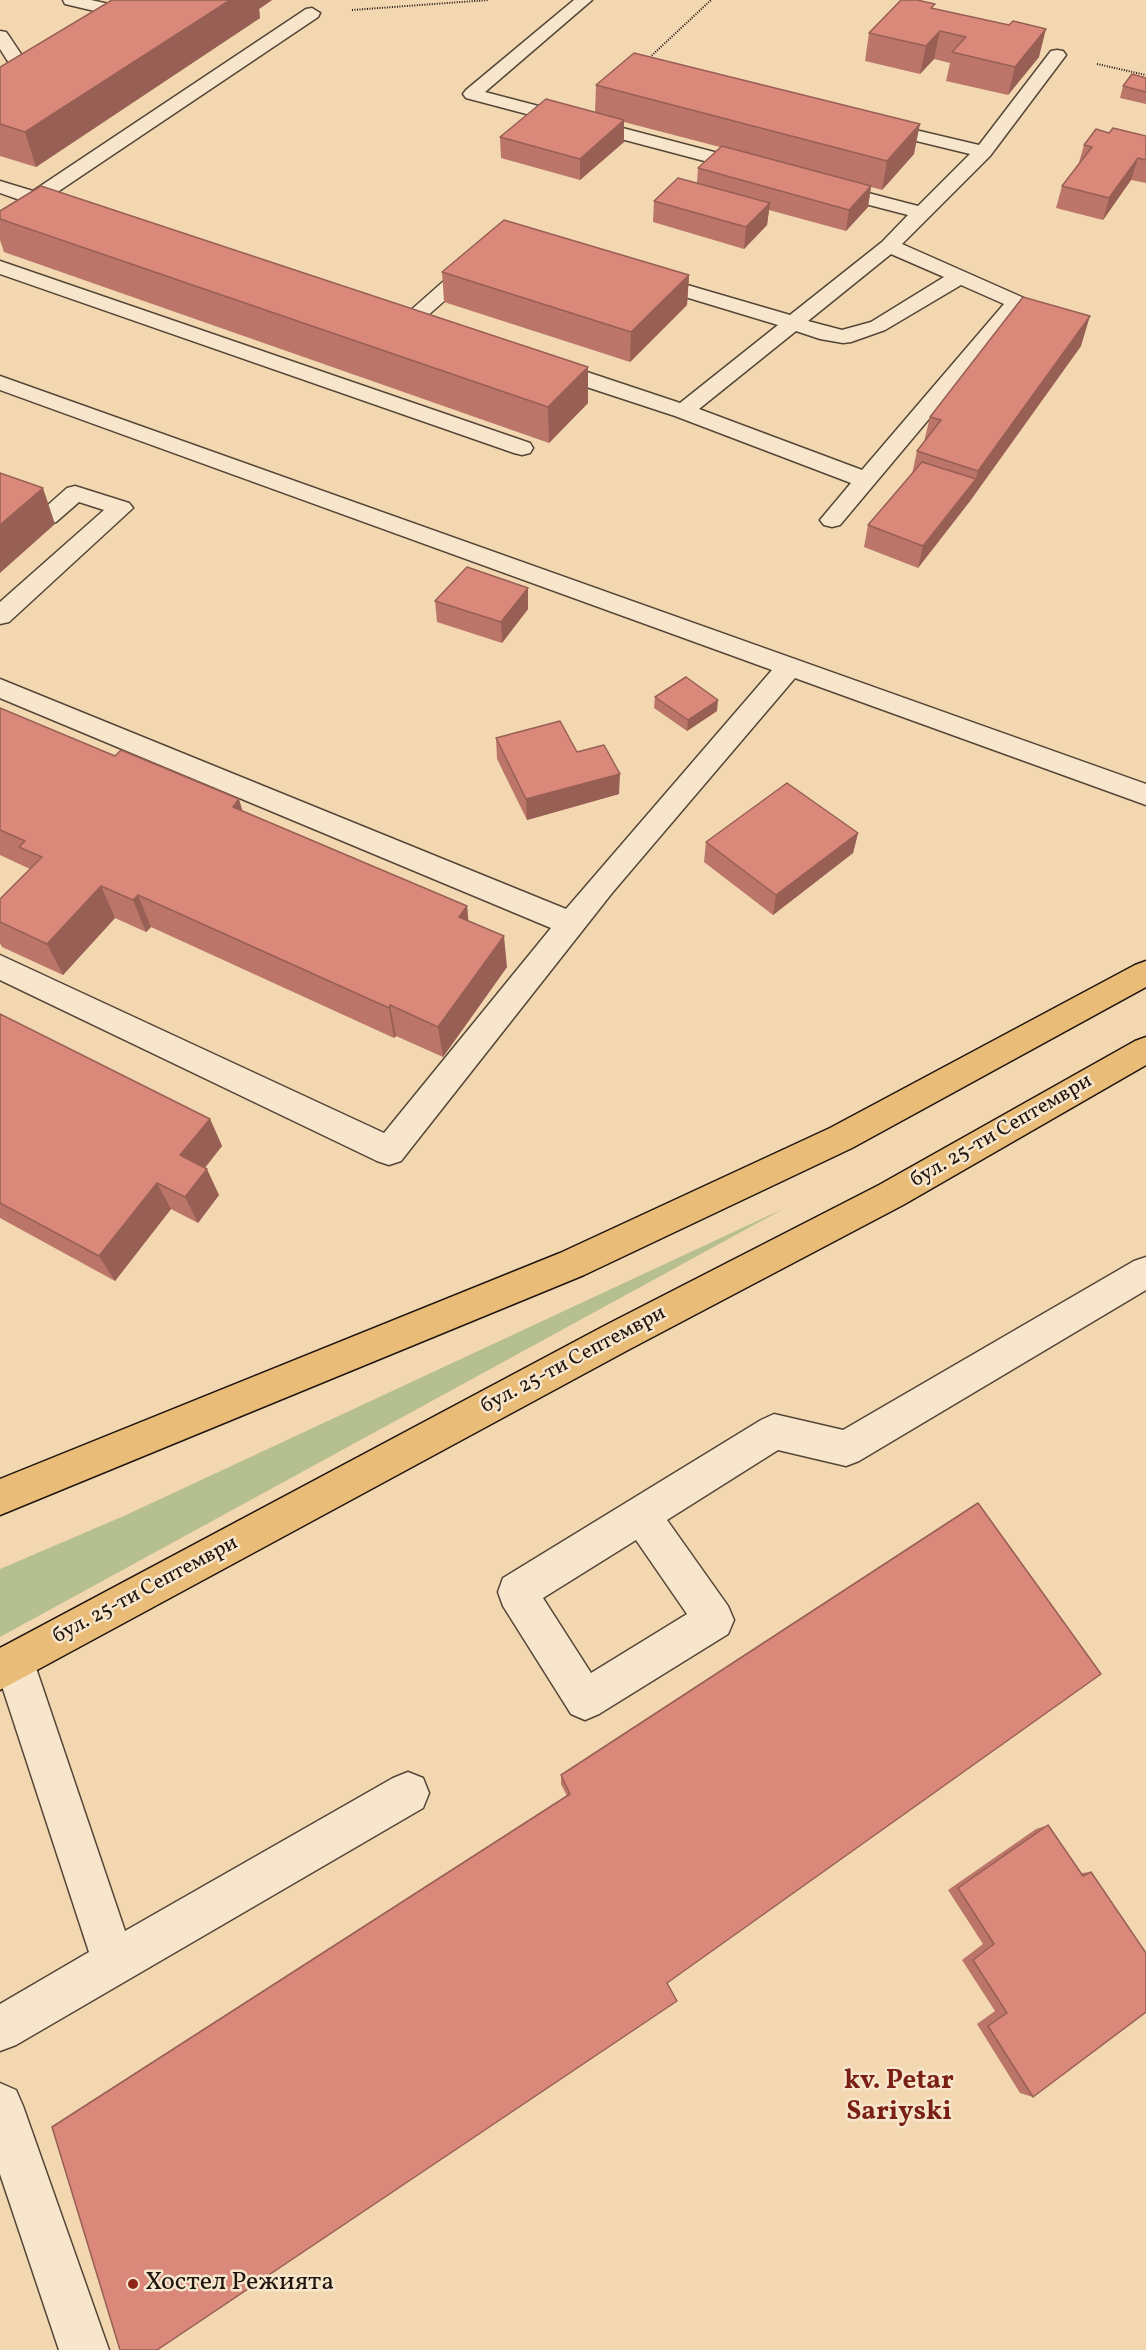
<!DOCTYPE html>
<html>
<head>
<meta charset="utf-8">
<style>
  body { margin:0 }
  canvas { display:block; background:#f2d7b1 }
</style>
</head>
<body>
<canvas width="1146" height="2350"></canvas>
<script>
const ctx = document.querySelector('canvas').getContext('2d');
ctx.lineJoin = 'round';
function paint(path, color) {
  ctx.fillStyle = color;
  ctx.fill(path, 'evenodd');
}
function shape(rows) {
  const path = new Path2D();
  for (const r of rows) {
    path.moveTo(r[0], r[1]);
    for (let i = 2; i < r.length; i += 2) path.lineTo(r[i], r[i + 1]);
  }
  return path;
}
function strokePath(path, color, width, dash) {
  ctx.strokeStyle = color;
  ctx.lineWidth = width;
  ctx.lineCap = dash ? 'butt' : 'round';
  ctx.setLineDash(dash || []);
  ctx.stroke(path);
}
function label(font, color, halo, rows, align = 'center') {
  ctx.font = font + ' Vollkorn,serif';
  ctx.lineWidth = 5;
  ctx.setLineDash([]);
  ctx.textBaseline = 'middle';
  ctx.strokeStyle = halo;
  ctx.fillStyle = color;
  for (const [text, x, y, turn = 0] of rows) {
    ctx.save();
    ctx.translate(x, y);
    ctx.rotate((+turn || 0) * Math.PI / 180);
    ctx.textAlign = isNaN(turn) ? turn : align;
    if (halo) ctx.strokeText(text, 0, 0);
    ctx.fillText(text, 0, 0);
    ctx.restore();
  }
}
const green = shape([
  [785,1208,0,1637,0,1569,126,1515]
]);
const path = shape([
  [352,10,489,0],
  [648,59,711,0],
  [1097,64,1146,75]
]);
const minor = shape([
  [63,0,91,0,109,4,111,8,103,13,65,4,63,0],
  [574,0,592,0,485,92,760,164,762,168,760,172,746,172,466,98,463,94,466,90,574,0],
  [312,8,320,13,318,17,50,197,74,205,77,209,74,213,67,215,37,206,7,226,0,228,0,213,20,200,0,193,0,181,33,191,306,9,312,8],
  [0,31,6,32,9,36,25,60,22,64,10,64,7,60,0,49,0,31],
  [1057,50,1063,51,1066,55,990,156,902,244,1024,298,1027,302,840,525,832,527,824,525,820,520,851,483,675,416,538,371,535,366,538,361,546,360,554,361,680,403,778,325,639,283,636,279,639,275,653,275,790,315,882,242,908,215,819,192,816,188,819,184,826,182,918,206,970,154,867,129,864,125,867,121,873,120,979,145,1051,51,1057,50],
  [891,254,944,277,871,322,842,330,808,321,891,254],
  [961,285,1004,304,862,470,699,409,796,331,820,339,843,343,851,342,885,330,961,285],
  [478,255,485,257,488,261,485,265,417,325,410,327,403,325,399,321,403,317,471,257,478,255],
  [0,261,530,443,533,448,530,453,522,455,514,453,0,274,0,261],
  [0,376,1146,784,1146,805,795,678,612,893,401,1161,389,1165,377,1161,0,980,0,955,384,1133,551,928,0,698,0,679,566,909,772,670,0,390,0,376],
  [75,486,129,503,133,508,9,622,0,624,0,602,104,510,79,502,56,522,48,524,40,522,36,517,40,512,67,488,75,486],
  [1146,1257,1146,1290,859,1461,846,1466,778,1450,667,1520,728,1606,734,1620,728,1634,599,1714,585,1720,571,1714,503,1606,498,1592,503,1578,761,1420,774,1414,843,1430,1134,1261,1146,1257],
  [636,1540,687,1614,591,1673,543,1598,636,1540],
  [14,1642,28,1648,34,1662,125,1931,393,1778,408,1772,423,1778,429,1793,423,1808,16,2045,0,2051,0,2004,89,1952,0,1680,0,1648,14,1642],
  [0,2083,16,2090,23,2106,109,2350,59,2350,0,2174,0,2083]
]);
const major = shape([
  [1146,961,1146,987,852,1148,584,1275,0,1515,0,1479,560,1253,830,1128,1135,965,1146,961],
  [1146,1037,1146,1065,903,1205,628,1350,0,1690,0,1648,604,1326,879,1185,1135,1041,1146,1037]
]);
const wall = shape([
  [112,0,272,0,259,9,260,18,36,167,0,156,0,67],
  [934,8,1039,57,1008,95,946,81,950,63,934,59,920,74,865,61,869,33],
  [1146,78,1146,104,1120,98,1123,86],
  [596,85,914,154,882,190,871,187,868,207,846,231,769,210,767,225,744,249,653,222,654,201,697,183,698,168,720,147,624,122,624,142,580,180,501,158,500,137,595,113],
  [1109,133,1146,136,1146,183,1131,180,1103,220,1056,208,1062,186,1078,166,1084,145],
  [0,211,588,403,549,443,4,252,0,240],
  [442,272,689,275,687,305,630,362,444,302],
  [1081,346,970,501,918,568,864,547,868,525,912,474,917,451,924,442,930,417],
  [528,588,528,609,502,643,437,622,435,601],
  [655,697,717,711,687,731,654,708],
  [0,708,467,906,468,921,507,967,443,1057,396,1036,394,1038,151,927,146,932,115,918,63,975,2,947,0,943,0,899,30,869,0,855],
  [496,738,577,752,619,794,527,820,497,759],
  [858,833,853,853,773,915,704,862,706,842],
  [0,1014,210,1119,222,1146,205,1168,219,1195,198,1223,171,1209,115,1281,0,1218],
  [978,1503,567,1796,561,1784,561,1775],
  [1048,1825,1081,1873,1091,1872,1033,2097,1020,2093,977,2024,995,2011,962,1960,983,1944,948,1890,1036,1829]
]);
const shadedWall = shape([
  [230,0,272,0,259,9,260,18,36,167,25,132],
  [1046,29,1039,57,1008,95,1015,67],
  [940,31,934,59,920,74,926,46],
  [624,120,624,142,580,180,580,159],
  [920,124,914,154,882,190,887,161],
  [1138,158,1131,180,1103,220,1109,198],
  [871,186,868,207,846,231,849,210],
  [770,203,767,225,744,249,746,227],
  [689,275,687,305,630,362,631,332],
  [1090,316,1081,346,970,501,978,471],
  [588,367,588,403,549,443,548,407],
  [976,479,970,501,918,568,923,546],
  [43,488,55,524,0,573,0,525],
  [528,588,528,609,502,643,501,622],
  [718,700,717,711,687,731,688,720],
  [620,774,619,794,527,820,526,799],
  [239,799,249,833,233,807],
  [858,833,853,853,773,915,776,895],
  [101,886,115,918,63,975,47,944],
  [138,895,151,927,146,932,133,900],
  [467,906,470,938,459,917],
  [504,936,507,967,443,1057,438,1027],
  [390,1005,396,1036,394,1038,389,1008],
  [210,1119,222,1146,193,1182,180,1155],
  [207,1169,219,1195,198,1223,185,1197],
  [157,1183,171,1209,115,1281,99,1256]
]);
const building = shape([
  [112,0,230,0,25,132,0,124,0,67,112,0],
  [901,0,917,0,935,4,931,8,1009,25,1013,21,1046,29,1015,67,952,52,966,37,940,31,926,46,869,33,901,0],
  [634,53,920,124,887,161,596,85,634,53],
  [1132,74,1146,78,1146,92,1123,86,1132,74],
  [546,99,624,120,580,159,500,137,546,99],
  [1113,128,1146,136,1146,160,1138,158,1109,198,1062,186,1092,147,1084,145,1096,129,1109,133,1113,128],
  [722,146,871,186,849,210,698,168,722,146],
  [678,178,770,203,746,227,654,201,678,178],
  [41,186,588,367,548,407,0,219,0,211,41,186],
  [504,220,689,275,631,332,442,272,504,220],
  [1023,297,1090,316,978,471,917,451,941,420,930,417,1023,297],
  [922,462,976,479,923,546,868,525,922,462],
  [0,473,43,488,0,525,0,473],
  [467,567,528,588,501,622,435,601,467,567],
  [686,677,718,700,688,720,655,697,686,677],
  [0,708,115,756,121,750,239,799,233,807,467,906,459,917,504,936,438,1027,390,1005,389,1008,138,895,133,900,101,886,47,944,0,922,0,899,42,857,19,847,25,841,0,830,0,708],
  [560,721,577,752,604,745,620,774,526,799,496,738,560,721],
  [787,783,858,833,776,895,706,842,787,783],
  [0,1014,210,1119,180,1155,207,1169,185,1197,157,1183,99,1256,0,1203,0,1014],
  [978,1503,1101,1674,667,1983,677,2001,157,2350,120,2350,52,2127,570,1794,561,1775,978,1503],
  [1048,1825,1083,1876,1091,1872,1146,1953,1146,2012,1033,2097,988,2026,1007,2013,973,1960,994,1944,958,1888,1048,1825]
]);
const markers = [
  [133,2284,6,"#8f2418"]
];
const streetNames = [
  ["бул. 25-ти Септември",1002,1132,-30],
  ["бул. 25-ти Септември",574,1361,-28],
  ["бул. 25-ти Септември",146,1591,-28]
];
const nearPoinames = [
  ["Хостел Режията",145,2284]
];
const nearNeighbourhoodnames = [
  ["kv. Petar",899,2083],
  ["Sariyski",899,2114]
];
paint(green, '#b6bf8f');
strokePath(minor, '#544637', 3);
strokePath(major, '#20150e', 3);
strokePath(path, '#20150e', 2, [1, 1.5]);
paint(minor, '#f7e5cc');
paint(major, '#e9bc78');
paint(wall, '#bb7569');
paint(shadedWall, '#985f55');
paint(building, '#d9887a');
strokePath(building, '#985f55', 1.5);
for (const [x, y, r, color] of markers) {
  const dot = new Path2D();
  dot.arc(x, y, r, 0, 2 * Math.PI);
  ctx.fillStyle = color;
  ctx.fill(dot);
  strokePath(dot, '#f7e5cc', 2);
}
label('21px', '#20150e', '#f7e5cc', streetNames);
label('26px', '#20150e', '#f7e5cc', nearPoinames, 'left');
label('bold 27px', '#7a1f14', '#f7e5cc', nearNeighbourhoodnames);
</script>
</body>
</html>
